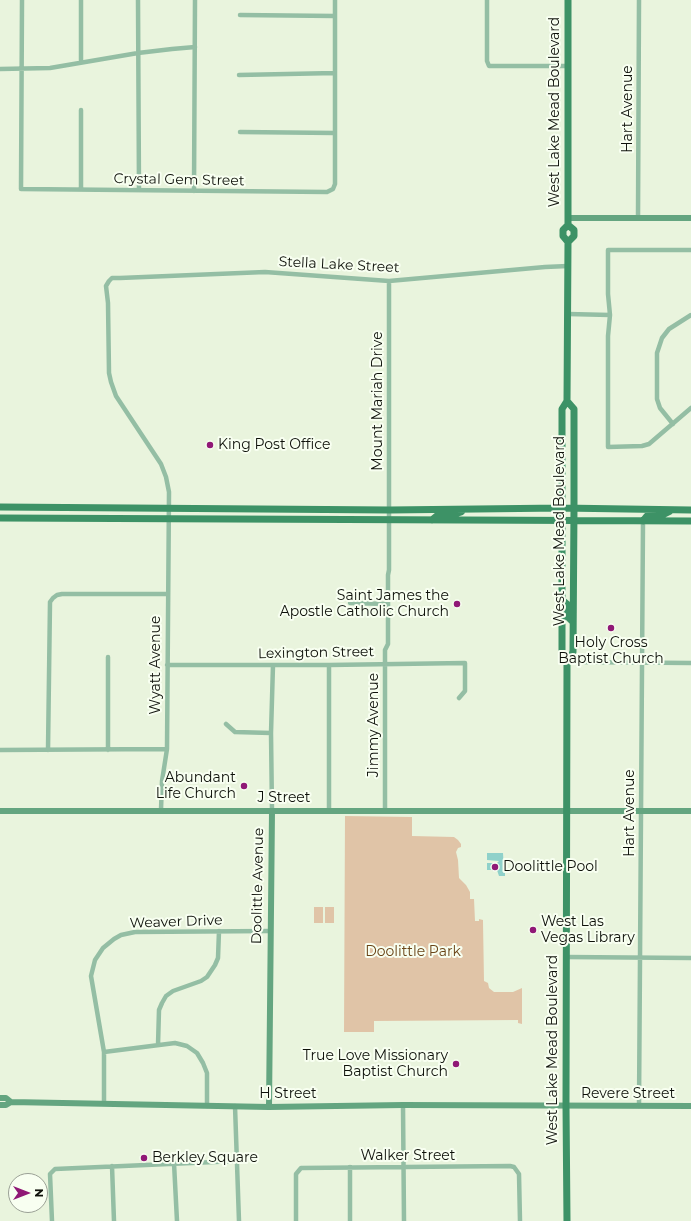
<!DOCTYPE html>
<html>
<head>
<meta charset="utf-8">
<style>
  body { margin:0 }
  #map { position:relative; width:691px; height:1221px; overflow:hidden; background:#e9f4dd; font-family:Montserrat,sans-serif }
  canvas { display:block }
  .north { position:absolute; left:8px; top:1173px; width:40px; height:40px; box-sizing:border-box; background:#f8fff1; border:1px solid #9aa095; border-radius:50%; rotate:90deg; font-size:11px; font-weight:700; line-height:16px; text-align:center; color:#0e110a }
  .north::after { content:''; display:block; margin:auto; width:14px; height:18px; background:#901876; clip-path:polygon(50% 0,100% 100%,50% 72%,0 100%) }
</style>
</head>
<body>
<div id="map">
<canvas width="691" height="1221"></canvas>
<div class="north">N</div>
</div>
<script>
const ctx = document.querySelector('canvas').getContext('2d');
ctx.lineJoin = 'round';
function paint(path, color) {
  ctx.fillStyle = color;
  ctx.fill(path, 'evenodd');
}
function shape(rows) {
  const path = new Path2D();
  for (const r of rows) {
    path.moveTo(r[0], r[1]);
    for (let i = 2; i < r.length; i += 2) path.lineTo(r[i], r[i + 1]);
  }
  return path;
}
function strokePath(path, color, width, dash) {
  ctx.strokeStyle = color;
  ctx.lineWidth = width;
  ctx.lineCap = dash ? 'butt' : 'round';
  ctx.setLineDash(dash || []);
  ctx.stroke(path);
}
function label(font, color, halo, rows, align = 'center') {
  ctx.font = font + ' Montserrat,sans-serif';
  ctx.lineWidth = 4;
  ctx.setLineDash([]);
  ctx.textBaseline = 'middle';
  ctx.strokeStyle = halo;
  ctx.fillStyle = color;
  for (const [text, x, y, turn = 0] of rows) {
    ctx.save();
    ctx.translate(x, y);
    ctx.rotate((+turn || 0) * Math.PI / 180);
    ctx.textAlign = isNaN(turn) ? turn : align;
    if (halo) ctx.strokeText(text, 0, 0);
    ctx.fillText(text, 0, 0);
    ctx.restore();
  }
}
const green = shape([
  [345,816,412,817,412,836,454,837,458,840,461,844,461,847,458,848,456,852,458,860,459,878,466,885,470,892,470,899,474,899,475,921,479,921,479,919,483,920,483,922,484,981,488,983,489,988,494,992,513,992,522,988,522,1024,518,1023,518,1020,374,1021,374,1032,344,1032],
  [314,907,323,907,323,923,314,923],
  [325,907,334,907,334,923,325,923]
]);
const water = shape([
  [487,853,503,853,504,870,502,871,505,873,505,876,499,876,497,870,487,870,487,863,497,863,499,861,487,860]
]);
const street = shape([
  [22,0,21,189,327,192,333,189,335,184,335,0],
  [138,0,139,190],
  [487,0,487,61,489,66,568,66],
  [240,15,335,16],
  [81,62,81,0],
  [0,69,50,68,138,53,172,49,195,47],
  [239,75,335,73],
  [81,110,81,189],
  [240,132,335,133],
  [194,191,195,0],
  [638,218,639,0],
  [691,250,608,250,608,294,610,315,608,336,608,447,642,446,649,444,691,408],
  [568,314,610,315],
  [673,424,660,408,657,399,657,353,662,338,669,329,691,315],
  [350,603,388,604],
  [567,662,691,663],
  [167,665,329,665,465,663,465,691,459,698],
  [329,665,329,811],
  [226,724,235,732,271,733],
  [0,750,167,749],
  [48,750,50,602,53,598,57,595,62,594,168,594],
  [108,750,108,657],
  [161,810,162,781,167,749,169,492,166,477,161,464,116,396,111,382,109,373,108,303,106,286,109,281,112,278,120,278,265,272,389,281,545,267,568,266],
  [272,811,271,733,273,665],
  [385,811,385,650,388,644,388,575,389,570,389,281],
  [566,957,691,958],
  [158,1045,159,1010,162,1003,166,996,173,991,201,981,207,977,215,965,218,958,219,931],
  [104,1052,175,1043,187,1046,197,1053,203,1063,207,1073,207,1106],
  [104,1103,104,1052,91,976,95,960,103,948,114,939,121,935,135,932,270,931],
  [403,1105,404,1221],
  [235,1106,239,1221],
  [639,1106,643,521],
  [174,1163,177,1221],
  [112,1166,114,1221],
  [350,1167,350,1221],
  [52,1221,50,1174,55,1169,237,1161],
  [296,1221,296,1174,301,1168,510,1166,514,1167,519,1174,520,1221]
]);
const secondary = shape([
  [568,218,691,218],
  [0,811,691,811],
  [0,1098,6,1098,11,1102,269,1107,403,1105,691,1106],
  [0,1105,6,1105,11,1102],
  [269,1107,272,811]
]);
const primary = shape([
  [568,242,574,236,574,230,568,225,568,0],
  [0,507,390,510,562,508,691,510],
  [0,518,691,521],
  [432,520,438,515,455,514,461,512,462,511],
  [643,521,647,516,664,514,670,511],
  [562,600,568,605,567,616,573,622],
  [567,662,562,653,562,409,567,401,568,242,563,236,563,230,568,225],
  [567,1221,566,1105,567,662,573,652,574,508,574,409,567,401]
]);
const markers = [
  [210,445,4,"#901876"],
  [457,604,4,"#901876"],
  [611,628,4,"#901876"],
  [244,786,4,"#901876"],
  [495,867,4,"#901876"],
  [533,930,4,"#901876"],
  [456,1064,4,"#901876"],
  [144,1158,4,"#901876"]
];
const streetNames = [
  ["Hart Avenue",628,109,-90],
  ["West Lake Mead Boulevard",555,112,-90],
  ["Crystal Gem Street",179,180,1],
  ["Stella Lake Street",339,265,3],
  ["Mount Mariah Drive",378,401,-90],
  ["West Lake Mead Boulevard",560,531,-90],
  ["Lexington Street",316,653,-1],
  ["Wyatt Avenue",156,665,-90],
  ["Jimmy Avenue",374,725,-90],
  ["J Street",284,798],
  ["Hart Avenue",630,813,-90],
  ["Doolittle Avenue",258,886,-89],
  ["Weaver Drive",176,922,-2],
  ["West Lake Mead Boulevard",553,1050,-90],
  ["H Street",288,1094],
  ["Revere Street",628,1094],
  ["Walker Street",408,1156]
];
const poiNames = [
  ["King Post Office",218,445],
  ["Saint James the",449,596,"right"],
  ["Apostle Catholic Church",449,612,"right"],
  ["Holy Cross",611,643,"center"],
  ["Baptist Church",611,659,"center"],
  ["Abundant",236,778,"right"],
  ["Life Church",236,794,"right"],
  ["Doolittle Pool",503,867],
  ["West Las",541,922],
  ["Vegas Library",541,938],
  ["True Love Missionary",448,1056,"right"],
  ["Baptist Church",448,1072,"right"],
  ["Berkley Square",152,1158]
];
const parkNames = [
  ["Doolittle Park",413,952]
];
paint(green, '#e0c4a7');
paint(water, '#8fd1ca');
strokePath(street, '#94bea4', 4.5);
strokePath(secondary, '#64a580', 6);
strokePath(primary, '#3d9266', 7);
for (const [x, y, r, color] of markers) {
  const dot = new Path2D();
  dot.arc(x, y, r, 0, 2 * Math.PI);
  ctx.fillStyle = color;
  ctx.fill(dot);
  strokePath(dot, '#f8fff1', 1.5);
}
label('14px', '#0e110a', '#f8fff1', streetNames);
label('14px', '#0e110a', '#f8fff1', poiNames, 'left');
label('14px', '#6a4517', '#f8fff1', parkNames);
</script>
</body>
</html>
